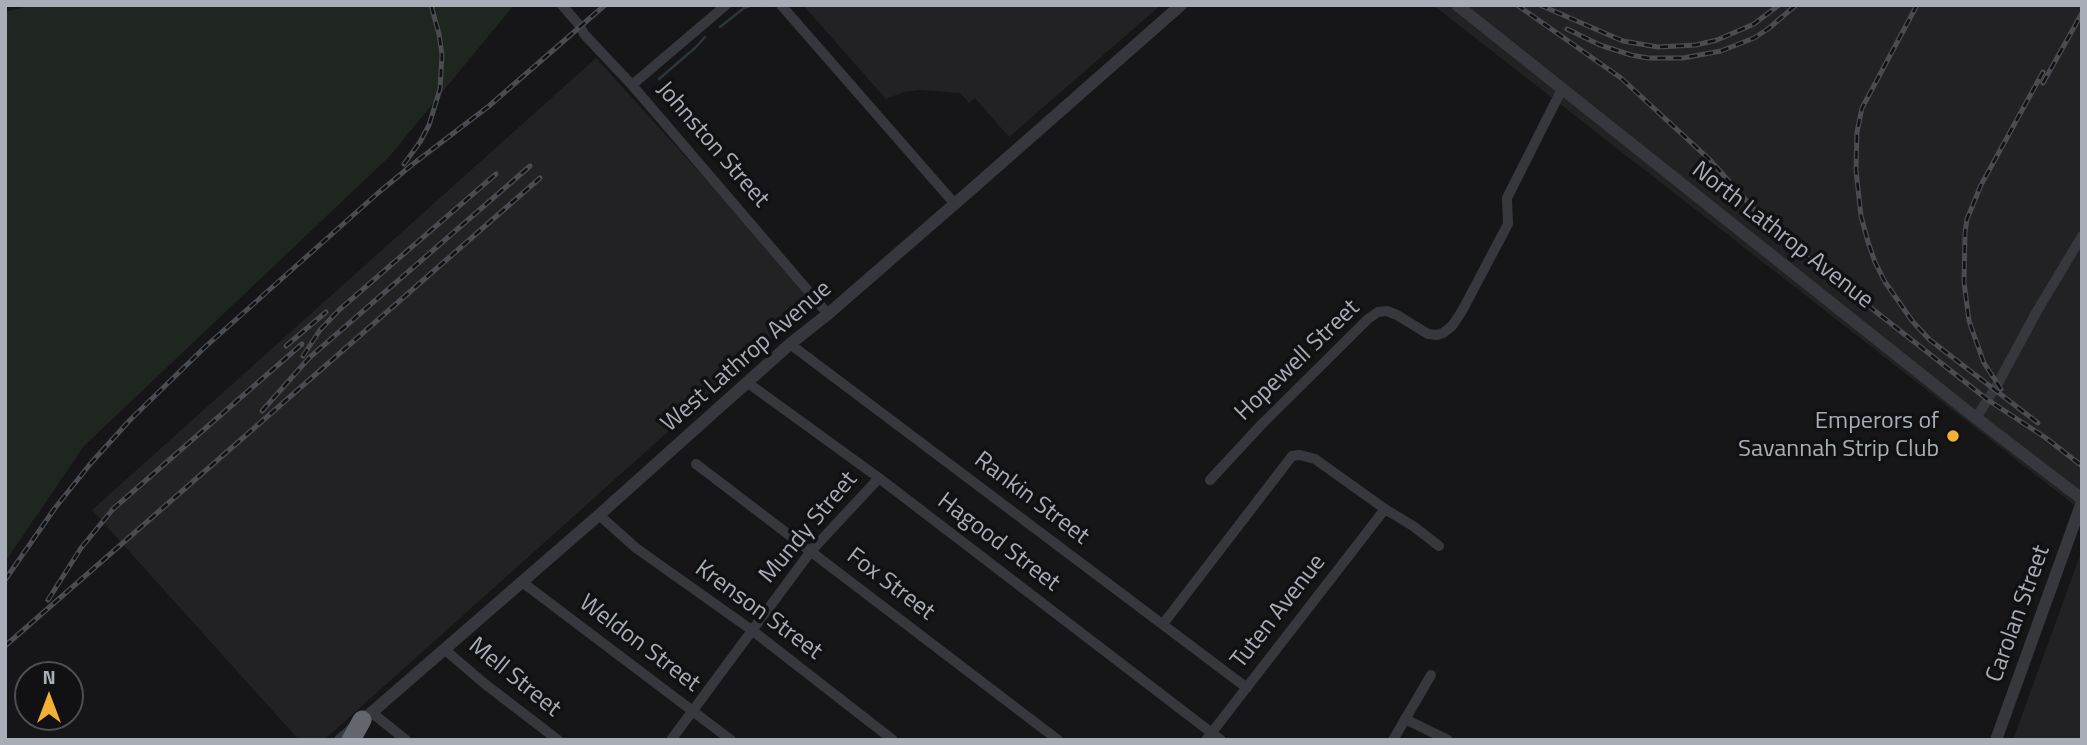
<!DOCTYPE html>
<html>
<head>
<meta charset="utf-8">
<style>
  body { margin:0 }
  #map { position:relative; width:2087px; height:745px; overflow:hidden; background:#161618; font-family:"Titillium Web",sans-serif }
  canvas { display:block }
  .frame { position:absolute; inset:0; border:7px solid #a8adb8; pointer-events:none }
  .north { position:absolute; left:14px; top:661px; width:70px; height:70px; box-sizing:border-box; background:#111113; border:2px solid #4d4f55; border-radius:50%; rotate:0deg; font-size:19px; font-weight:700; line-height:28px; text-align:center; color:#a8adb8 }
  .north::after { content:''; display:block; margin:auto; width:24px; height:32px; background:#f2b134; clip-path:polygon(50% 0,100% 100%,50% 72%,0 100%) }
</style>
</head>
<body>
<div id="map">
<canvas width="2087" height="745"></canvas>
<div class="frame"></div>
<div class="north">N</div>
</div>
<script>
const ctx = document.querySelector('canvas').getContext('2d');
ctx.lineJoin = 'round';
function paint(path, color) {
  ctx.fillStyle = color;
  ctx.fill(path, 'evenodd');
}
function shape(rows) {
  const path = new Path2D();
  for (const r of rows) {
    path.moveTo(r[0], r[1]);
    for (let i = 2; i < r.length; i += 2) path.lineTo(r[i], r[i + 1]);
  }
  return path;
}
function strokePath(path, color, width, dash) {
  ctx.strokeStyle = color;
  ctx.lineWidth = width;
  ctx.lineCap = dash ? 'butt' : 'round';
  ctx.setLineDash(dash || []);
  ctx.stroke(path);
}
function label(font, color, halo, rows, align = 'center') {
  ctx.font = font + ' "Titillium Web",sans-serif';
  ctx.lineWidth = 7;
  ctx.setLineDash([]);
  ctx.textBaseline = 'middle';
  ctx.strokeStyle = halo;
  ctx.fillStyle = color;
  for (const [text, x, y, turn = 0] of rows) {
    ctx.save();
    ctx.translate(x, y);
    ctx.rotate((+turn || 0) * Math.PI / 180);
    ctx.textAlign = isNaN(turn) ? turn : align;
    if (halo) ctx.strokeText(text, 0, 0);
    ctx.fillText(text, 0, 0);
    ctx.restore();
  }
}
const built = shape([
  [803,5,1161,5,1009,137,975,98,969,103,960,93,920,90,904,92,886,99],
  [1433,5,2082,5,2082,511,2032,472],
  [596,58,815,300,324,740,299,740,92,510],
  [2082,550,2082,740,2013,740]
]);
const green = shape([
  [33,5,514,5,389,157,84,446,5,562,5,12]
]);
const stream = shape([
  [760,5,763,6],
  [720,27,744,8,752,5],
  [659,79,696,47,705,37]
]);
const minor = shape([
  [562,5,580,26,584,34,632,85,828,314],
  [781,5,954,203],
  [632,85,726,5],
  [790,344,1247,688],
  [748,383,879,478,1221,740],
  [1976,418,1997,385,2037,311,2082,236],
  [696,464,1058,740],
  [1210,480,1262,424,1368,319,1378,312,1387,311,1397,315,1428,334,1437,335,1443,333,1452,326,1462,311,1508,224,1507,198,1562,89],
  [599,515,636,548,753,631,893,740],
  [522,582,731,740],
  [1163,624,1292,456,1300,455,1315,459,1385,509,1413,526,1439,546],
  [444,649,485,684,558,740],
  [371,712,406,740],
  [1405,719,1448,740],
  [671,740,811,551,879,478],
  [1206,740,1385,509],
  [1393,740,1431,675]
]);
const tertiary = shape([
  [1457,5,1976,418,2082,499],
  [340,740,599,515,790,344,828,314,973,188,1181,5],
  [1996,740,2082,502]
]);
const motorway = shape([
  [351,740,362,720]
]);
const rail = shape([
  [1517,5,1621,78,1710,160,1768,225,1795,248,1988,400,2046,438,2082,466],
  [1540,5,1623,41,1658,47,1696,45,1717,40,1754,24,1779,5],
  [1917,5,1862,108,1857,132,1856,170,1861,216,1868,242,1875,262,1885,282,1913,322,1930,340,2038,423],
  [1567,29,1600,45,1631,55,1648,58,1683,58,1721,51,1754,38,1768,29,1796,5],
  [2043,83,2082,13],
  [404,164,420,142,429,125,440,89,442,55,439,34,431,5],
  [286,346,326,312],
  [303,356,320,330,339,310,496,174],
  [2001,389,1984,363,1969,321,1964,282,1965,233,1967,219,1981,185,2043,72],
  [262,411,309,358,530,166],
  [5,580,55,508,91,463,130,420,204,348,378,193,413,164,489,106,605,5],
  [48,600,81,548,113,509,302,344],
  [5,646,540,178]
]);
const markers = [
  [1953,436,7,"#f2b134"]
];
const streetNames = [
  ["Johnston Street",712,145,49],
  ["North Lathrop Avenue",1782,236,38],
  ["West Lathrop Avenue",747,357,-41],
  ["Hopewell Street",1298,361,-44],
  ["Rankin Street",1031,499,37],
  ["Mundy Street",809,528,-50],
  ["Hagood Street",998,543,37],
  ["Fox Street",890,585,37],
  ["Krenson Street",758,611,36],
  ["Tuten Avenue",1279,612,-52],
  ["Carolan Street",2019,614,-70],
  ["Weldon Street",639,644,37],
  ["Mell Street",514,678,39]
];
const poiNames = [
  ["Emperors of",1939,422],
  ["Savannah Strip Club",1939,450]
];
paint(built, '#222225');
paint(green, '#1e261f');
strokePath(stream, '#2c353c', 2.5);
strokePath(minor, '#37383d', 10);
strokePath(tertiary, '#37383d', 12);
strokePath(motorway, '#63666e', 19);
strokePath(rail, '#4a4c52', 5);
strokePath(rail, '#111113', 2.5, [8]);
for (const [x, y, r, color] of markers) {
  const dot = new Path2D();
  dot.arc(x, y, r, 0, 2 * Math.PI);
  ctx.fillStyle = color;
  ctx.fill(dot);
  strokePath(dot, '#111113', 2.5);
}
label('24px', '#a8adb8', '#111113', streetNames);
label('24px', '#a8adb8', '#111113', poiNames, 'right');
</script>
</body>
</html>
